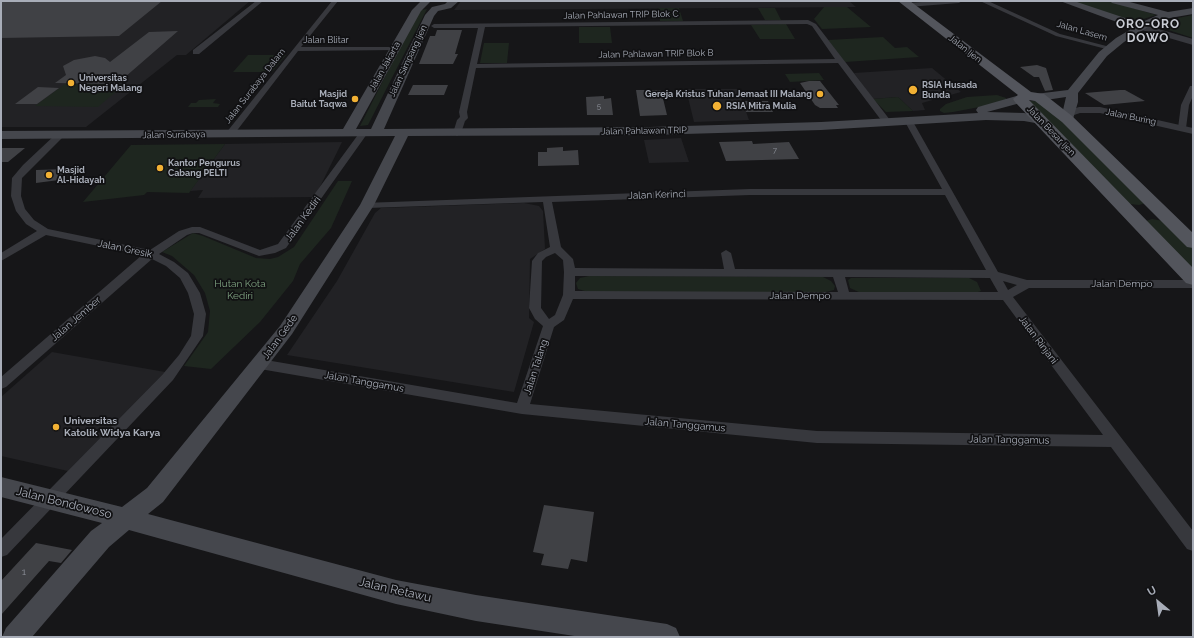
<!DOCTYPE html>
<html>
<head>
<meta charset="utf-8">
<style>
  body { margin:0 }
  #map { position:relative; width:1194px; height:638px; overflow:hidden; background:#161618; font-family:Raleway,sans-serif }
  canvas { display:block }
  .frame { position:absolute; inset:0; border:2px solid #a8adb8; pointer-events:none }
  .north { position:absolute; left:1138px; top:582px; width:40px; height:40px; -webkit-text-stroke:3px #111113; paint-order:stroke; rotate:331deg; font-size:11px; font-weight:700; line-height:16px; text-align:center; color:#a8adb8 }
  .north::after { content:''; display:block; margin:auto; width:14px; height:18px; background:#a8adb8; clip-path:polygon(50% 0,100% 100%,50% 72%,0 100%) }
</style>
</head>
<body>
<div id="map">
<canvas width="1194" height="638"></canvas>
<div class="frame"></div>
<div class="north">U</div>
</div>
<script>
const ctx = document.querySelector('canvas').getContext('2d');
ctx.lineJoin = 'round';
function paint(path, color) {
  ctx.fillStyle = color;
  ctx.fill(path, 'evenodd');
}
function shape(rows) {
  const path = new Path2D();
  for (const r of rows) {
    path.moveTo(r[0], r[1]);
    for (let i = 2; i < r.length; i += 2) path.lineTo(r[i], r[i + 1]);
  }
  return path;
}
function strokePath(path, color, width, dash) {
  ctx.strokeStyle = color;
  ctx.lineWidth = width;
  ctx.lineCap = dash ? 'butt' : 'round';
  ctx.setLineDash(dash || []);
  ctx.stroke(path);
}
function label(font, color, halo, rows, align = 'center') {
  ctx.font = font + ' Raleway,sans-serif';
  ctx.lineWidth = 3.5;
  ctx.setLineDash([]);
  ctx.textBaseline = 'middle';
  ctx.strokeStyle = halo;
  ctx.fillStyle = color;
  for (const [text, x, y, turn = 0] of rows) {
    ctx.save();
    ctx.translate(x, y);
    ctx.rotate((+turn || 0) * Math.PI / 180);
    ctx.textAlign = isNaN(turn) ? turn : align;
    if (halo) ctx.strokeText(text, 0, 0);
    ctx.fillText(text, 0, 0);
    ctx.restore();
  }
}
const built = shape([
  [1,1,250,1,186,55,177,55,86,127,1,127],
  [461,1,849,1,856,7,454,10],
  [932,68,961,92,922,103,925,110,913,111,898,97,873,99,854,73],
  [686,89,738,89,749,120,694,122],
  [681,138,689,162,649,163,644,140],
  [342,142,315,197,198,198,203,190,190,191,225,144],
  [524,203,539,206,543,211,545,249,530,259,529,318,534,322,514,392,287,355,337,281,375,213,381,208],
  [52,352,165,372,68,471,1,456,1,397]
]);
const green = shape([
  [1071,1,1110,1,1156,15,1134,22],
  [824,7,847,7,871,27,822,29,814,19],
  [658,8,679,8,683,21,660,21],
  [758,8,775,8,781,20,765,20],
  [427,9,368,125,360,126,413,22,421,10],
  [1193,15,1193,38,1156,26,1168,20],
  [786,24,795,39,760,39,751,25],
  [579,27,610,27,612,43,579,43],
  [883,37,895,48,907,47,919,57,845,62,828,40],
  [484,43,509,43,507,63,480,63],
  [248,55,286,55,272,72,233,72],
  [819,73,824,80,790,82,785,74],
  [65,84,125,84,98,107,35,106],
  [997,95,1006,98,1006,100,990,105,953,112,944,113,940,111,940,109,946,104,967,97],
  [898,97,913,111,886,112,873,99],
  [216,99,213,103,220,104,218,107,188,107,191,103,196,103,199,100],
  [1029,101,1036,101,1063,119,1146,203,1139,205,1130,204],
  [225,144,189,193,147,192,144,195,83,202,131,145],
  [338,181,352,181,331,228,300,264,293,281,260,322,211,369,184,366,208,332,210,311,205,293,194,275,172,256,162,252,193,233,203,236,256,258,270,259,278,257,294,247],
  [1152,219,1163,221,1193,247,1193,273,1146,221],
  [589,276,823,277,831,281,835,286,834,290,826,292,588,292,578,289,576,283,580,278],
  [851,278,969,278,977,282,981,291,975,293,861,293,850,288,848,280]
]);
const building = shape([
  [1,1,162,1,119,36,1,38],
  [437,30,462,30,455,54,458,54,453,64,419,64,430,36,435,36],
  [178,31,117,84,55,83,66,75,63,66,74,60,95,56,105,58,110,62,149,32],
  [1037,65,1046,68,1053,90,1045,91,1039,77,1034,77,1020,67],
  [809,81,820,81,839,105,836,105,838,108,820,108,815,105,800,83],
  [413,85,448,85,444,95,408,95],
  [38,87,59,88,37,104,15,104],
  [636,90,661,90,667,115,640,116],
  [1120,90,1125,90,1145,101,1104,105,1085,93],
  [604,96,604,99,611,98,613,115,587,115,586,97],
  [742,101,768,101,773,112,746,112],
  [752,141,753,144,789,142,799,159,726,161,719,142],
  [563,147,563,151,578,150,579,165,538,166,538,152,547,152,547,148],
  [1,148,25,148,8,162,1,162],
  [67,169,59,180,36,183,36,170],
  [544,505,594,512,587,562,571,559,568,569,541,565,544,554,533,552],
  [36,543,72,550,61,563,49,561,1,615,1,581]
]);
const minor = shape([
  [256,1,263,1,199,54,193,54,193,50,256,1],
  [332,1,338,1,301,47,395,47,399,49,397,50,298,51,232,137,226,137,226,133,332,1],
  [935,1,962,1,959,3,908,7,905,5,908,3,935,1],
  [980,1,988,1,1060,34,1114,48,1110,50,1056,36,980,1],
  [808,20,816,24,890,120,890,124,884,124,838,63,476,68,467,112,468,118,465,121,461,133,457,136,453,133,457,120,460,117,459,112,478,28,434,28,431,26,434,24,808,20],
  [807,24,812,26,835,59,477,64,485,27,807,24],
  [1190,86,1193,86,1193,96,1189,105,1186,128,1182,131,1178,128,1181,105,1190,86],
  [908,117,912,120,998,272,1027,280,1193,280,1193,288,1029,288,1013,297,1193,531,1193,551,1187,549,1111,447,817,443,522,414,260,369,255,367,254,364,255,361,260,359,517,403,543,326,535,319,529,308,532,261,538,253,550,247,543,202,367,208,362,205,363,203,750,189,942,189,904,120,908,117],
  [750,195,945,195,986,270,735,269,731,253,726,250,721,253,724,269,575,268,573,259,561,247,552,202,750,195],
  [555,253,563,260,564,272,563,295,555,315,549,319,541,308,542,261,546,257,555,253],
  [575,276,833,277,838,292,575,291,575,276],
  [845,277,990,278,998,292,849,292,845,277],
  [1003,281,1017,285,1008,290,1003,281],
  [573,299,1003,300,1103,435,817,431,530,404,554,327,564,320,573,299],
  [363,131,367,134,286,248,275,253,259,256,199,233,193,233,187,235,159,254,174,262,188,273,200,293,206,314,203,336,173,380,7,555,1,557,1,539,163,374,179,355,191,336,194,314,188,293,180,278,166,266,152,259,6,387,1,389,1,377,142,255,46,235,1,261,1,253,37,231,26,224,16,211,11,196,12,178,23,165,56,134,62,134,62,138,22,178,21,196,25,209,34,220,48,229,150,250,179,231,192,227,200,227,260,250,278,244,360,132,363,131]
]);
const tertiary = shape([
  [1141,24,1193,39,1193,45,1138,29,1138,25,1141,24],
  [1079,107,1100,107,1193,128,1193,134,1100,113,1080,113,1068,117,1063,114,1064,112,1079,107]
]);
const secondary = shape([
  [421,1,431,1,421,11,356,129,371,129,425,15,432,7,445,4,448,1,459,1,451,8,438,11,434,16,384,129,650,127,821,122,978,113,976,110,978,107,1020,95,1026,99,1024,102,987,112,1024,113,1045,117,1047,120,1041,124,1024,121,986,120,821,130,650,135,408,136,374,205,292,334,163,502,148,514,396,580,476,595,667,624,676,628,680,637,581,637,476,621,396,604,129,530,109,547,32,637,2,637,6,628,91,531,102,523,1,497,1,477,122,507,147,488,280,326,360,205,395,136,1,139,1,131,343,129,412,10,421,1],
  [1060,1,1074,1,1140,23,1158,15,1112,3,1110,1,1126,1,1168,12,1193,8,1193,14,1170,18,1156,22,1124,42,1107,56,1078,93,1078,102,1073,119,1067,123,1061,119,1066,97,1039,101,1035,100,1033,97,1035,94,1068,90,1099,52,1116,38,1133,28,1060,1]
]);
const primary = shape([
  [898,1,910,1,1031,92,1044,94,1072,116,1193,233,1193,248,1187,247,1062,122,1035,101,1029,100,1193,268,1193,285,1186,283,1015,102,1013,99,1018,95,898,1]
]);
const markers = [
  [71,83,4,"#f2b134"],
  [913,90,5,"#f2b134"],
  [820,94,4,"#f2b134"],
  [355,99,4,"#f2b134"],
  [717,106,5,"#f2b134"],
  [160,168,4,"#f2b134"],
  [49,175,4,"#f2b134"],
  [56,427,4,"#f2b134"]
];
const numberNames = [
  ["5",599,107],
  ["7",775,151]
];
const farStreetnames = [
  ["Jalan Pahlawan TRIP Blok C",621,15,-1],
  ["Jalan Lasem",1082,31,16],
  ["Jalan Blitar",326,40],
  ["Jalan Ijen",965,49,38],
  ["Jalan Pahlawan TRIP Blok B",656,54,-1],
  ["Jalan Simpang Ijen",408,61,-65],
  ["Jalan Jakarta",385,66,-61],
  ["Jalan Surabaya Dalam",255,86,-52],
  ["Jalan Buring",1131,117,12],
  ["Jalan Pahlawan TRIP",644,131,-1],
  ["Jalan Besar Ijen",1051,131,46],
  ["Jalan Surabaya",174,135,-1]
];
const farPoinames = [
  ["Universitas",79,78],
  ["Negeri Malang",79,88],
  ["RSIA Husada",922,85],
  ["Bunda",922,95],
  ["Masjid",347,94,"right"],
  ["Baitut Taqwa",347,104,"right"],
  ["Gereja Kristus Tuhan Jemaat III Malang",812,94,"right"],
  ["RSIA Mitra Mulia",726,106],
  ["Kantor Pengurus",168,163],
  ["Cabang PELTI",168,173],
  ["Masjid",57,170],
  ["Al-Hidayah",57,180]
];
const streetNames = [
  ["Jalan Kerinci",657,195,-2],
  ["Jalan Kediri",303,219,-54],
  ["Jalan Gresik",125,249,12],
  ["Jalan Dempo",1122,284],
  ["Jalan Dempo",800,296],
  ["Jalan Jember",76,319,-41],
  ["Jalan Gede",280,337,-54],
  ["Jalan Rinjani",1038,340,53],
  ["Jalan Talang",536,367,-72],
  ["Jalan Tanggamus",364,382,10],
  ["Jalan Tanggamus",685,425,5],
  ["Jalan Tanggamus",1009,440,1]
];
const parkNames = [
  ["Hutan Kota",240,284],
  ["Kediri",240,296]
];
const poiNames = [
  ["Universitas",64,421],
  ["Katolik Widya Karya",64,433]
];
const nearNumbernames = [
  ["1",24,572]
];
const farDistrictnames = [
  ["ORO-ORO",1148,24],
  ["DOWO",1148,38]
];
const nearStreetnames = [
  ["Jalan Bondowoso",64,503,14],
  ["Jalan Retawu",395,590,13]
];
paint(built, '#222225');
paint(green, '#1e261f');
paint(building, '#404145');
paint(minor, '#37383d');
paint(tertiary, '#37383d');
paint(secondary, '#45474d');
paint(primary, '#53555c');
for (const [x, y, r, color] of markers) {
  const dot = new Path2D();
  dot.arc(x, y, r, 0, 2 * Math.PI);
  ctx.fillStyle = color;
  ctx.fill(dot);
  strokePath(dot, '#111113', 1.5);
}
label('8px', '#8e929b', null, numberNames);
label('9px', '#a8adb8', '#111113', farStreetnames);
label('bold 9px', '#a8adb8', '#111113', farPoinames, 'left');
label('10px', '#a8adb8', '#111113', streetNames);
label('10px', '#7fa381', '#111113', parkNames);
label('bold 10px', '#a8adb8', '#111113', poiNames, 'left');
label('10px', '#8e929b', null, nearNumbernames);
ctx.letterSpacing = '1px';
label('bold 12px', '#c9ccd4', '#111113', farDistrictnames);
ctx.letterSpacing = '0px';
label('12px', '#a8adb8', '#111113', nearStreetnames);
</script>
</body>
</html>
